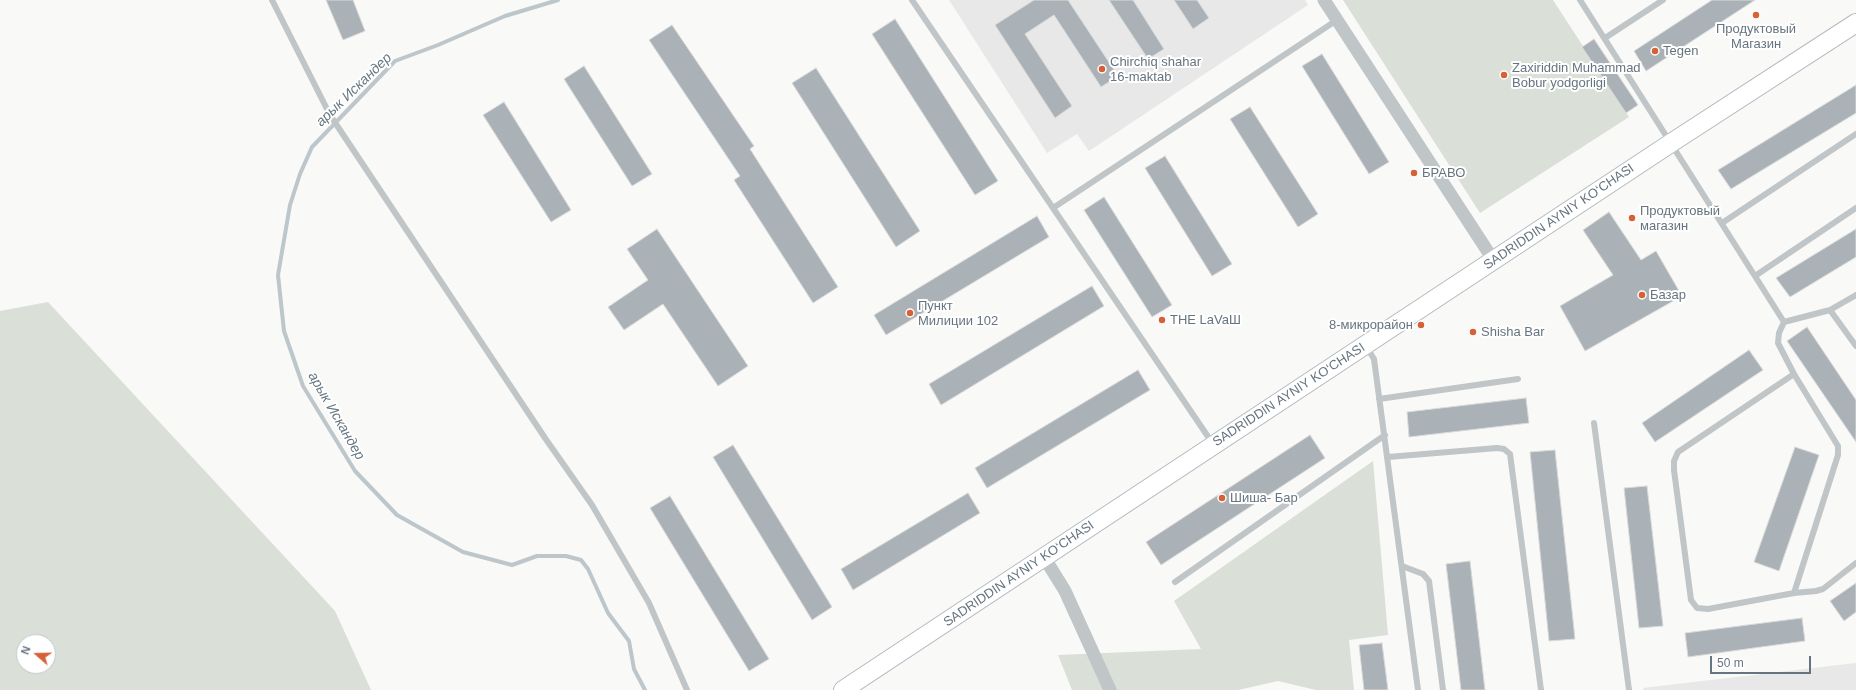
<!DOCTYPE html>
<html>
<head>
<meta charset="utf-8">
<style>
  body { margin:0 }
  #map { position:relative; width:1856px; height:690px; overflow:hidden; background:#f9f9f7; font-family:Helvetica,sans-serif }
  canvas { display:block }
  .north { position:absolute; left:16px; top:634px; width:40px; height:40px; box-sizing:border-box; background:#fff; border:1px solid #c2c7cc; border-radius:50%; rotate:290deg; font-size:11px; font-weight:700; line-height:16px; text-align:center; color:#66747f }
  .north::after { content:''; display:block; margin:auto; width:14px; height:18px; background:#d66139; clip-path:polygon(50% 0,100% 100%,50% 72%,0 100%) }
  .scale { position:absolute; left:1710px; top:656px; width:101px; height:18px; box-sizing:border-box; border:2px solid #66747f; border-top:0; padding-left:5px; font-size:12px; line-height:14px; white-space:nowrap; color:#66747f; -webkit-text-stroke:3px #fff; paint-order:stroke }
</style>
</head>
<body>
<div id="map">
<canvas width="1856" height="690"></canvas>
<div class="north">N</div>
<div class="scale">50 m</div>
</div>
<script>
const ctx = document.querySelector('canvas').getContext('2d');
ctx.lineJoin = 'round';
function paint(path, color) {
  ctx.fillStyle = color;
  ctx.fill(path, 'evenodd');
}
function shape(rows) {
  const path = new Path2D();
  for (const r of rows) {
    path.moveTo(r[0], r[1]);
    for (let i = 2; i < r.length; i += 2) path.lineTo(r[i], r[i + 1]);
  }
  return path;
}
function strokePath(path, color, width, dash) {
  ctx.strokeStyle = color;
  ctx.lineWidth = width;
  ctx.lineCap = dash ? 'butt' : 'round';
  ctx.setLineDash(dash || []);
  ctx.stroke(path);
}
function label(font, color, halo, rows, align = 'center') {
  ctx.font = font + ' Helvetica,sans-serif';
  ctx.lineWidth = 4;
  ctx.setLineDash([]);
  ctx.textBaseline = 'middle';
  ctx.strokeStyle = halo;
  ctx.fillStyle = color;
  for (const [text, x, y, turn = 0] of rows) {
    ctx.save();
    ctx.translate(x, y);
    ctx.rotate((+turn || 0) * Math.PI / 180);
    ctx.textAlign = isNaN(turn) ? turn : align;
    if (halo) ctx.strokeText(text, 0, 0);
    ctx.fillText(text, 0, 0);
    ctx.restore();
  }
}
const built = shape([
  [949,0,1305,0,1308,5,1089,151,1077,134,1047,153],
  [1856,663,1856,690,1644,690,1643,688]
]);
const green = shape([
  [1343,0,1553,0,1629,117,1480,213],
  [48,302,335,611,371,690,0,690,0,311],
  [24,642,48,642,48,666,24,666],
  [1373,461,1388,635,1349,640,1354,690,1316,690,1278,681,1238,690,1072,690,1058,655,1201,649,1174,601]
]);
const stream = shape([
  [558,0,505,16,438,45,395,61,312,147,300,174,290,205,278,275,284,331,303,386,355,471,397,515,463,552,512,565,537,556,566,556,581,560,588,569,608,613,629,641,634,669,645,690]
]);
const building = shape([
  [326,0,353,0,365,31,343,40,326,0],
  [1034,0,1068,0,1118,76,1101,87,1054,15,1025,34,1072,106,1055,118,995,25,1034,0],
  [1109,0,1133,0,1164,49,1148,59,1109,0],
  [1174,0,1197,0,1209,18,1193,29,1174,0],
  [1712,0,1755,0,1646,71,1634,51,1712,0],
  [895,19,998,181,975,195,872,34,895,19],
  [672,25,754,146,750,149,838,287,813,303,734,180,740,176,649,40,672,25],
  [1594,39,1638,105,1626,113,1582,47,1594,39],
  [1322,54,1389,162,1369,174,1302,66,1322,54],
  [584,66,652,174,632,186,564,79,584,66],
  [816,68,920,231,896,247,792,83,816,68],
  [1856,85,1856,113,1731,189,1718,170,1856,85],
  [504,102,571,210,551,222,483,115,504,102],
  [1250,107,1318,214,1298,227,1230,119,1250,107],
  [1165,156,1232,264,1212,276,1145,168,1165,156],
  [1104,197,1172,305,1152,317,1084,210,1104,197],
  [1609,212,1641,260,1656,251,1682,296,1585,351,1560,306,1613,275,1583,230,1609,212],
  [1037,216,1049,237,886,335,874,315,1037,216],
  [657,229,748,366,718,386,663,304,624,330,608,307,648,280,627,249,657,229],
  [1856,229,1856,257,1790,297,1776,278,1856,229],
  [1092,286,1104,306,941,405,929,384,1092,286],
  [1807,327,1856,400,1856,442,1787,341,1807,327],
  [1749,350,1763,370,1655,442,1642,423,1749,350],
  [1138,370,1150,390,987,488,975,468,1138,370],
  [1526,398,1529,423,1409,437,1407,412,1526,398],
  [1310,435,1325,458,1161,565,1146,542,1310,435],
  [733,445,832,607,812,620,713,457,733,445],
  [1795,447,1819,455,1779,571,1754,562,1795,447],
  [1555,450,1575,639,1549,641,1530,452,1555,450],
  [1647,486,1663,626,1639,628,1624,488,1647,486],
  [968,493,980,513,853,590,841,569,968,493],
  [670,496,769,659,749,671,650,508,670,496],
  [1470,561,1485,690,1461,690,1446,564,1470,561],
  [1856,583,1856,612,1844,621,1830,601,1856,583],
  [1802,618,1805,641,1688,657,1685,633,1802,618],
  [1382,643,1388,690,1364,690,1359,645,1382,643]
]);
const lane = shape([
  [272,0,330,115,545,438,592,505,649,603,687,690],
  [912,0,1213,444],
  [1580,0,1784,322,1779,333,1778,343,1794,374,1838,446,1838,455,1794,593],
  [1605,38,1663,0],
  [1053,208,1337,20],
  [1722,223,1856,134],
  [1755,276,1856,208],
  [1830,310,1856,346],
  [1784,322,1830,310,1856,295],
  [1366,346,1374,359,1418,690],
  [1794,374,1678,452,1674,461,1674,470,1691,600,1697,608,1708,609,1794,593,1816,591,1823,589,1856,563],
  [1379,399,1518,379],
  [1594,423,1629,690],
  [1388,457,1497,448,1504,449,1510,454,1541,690],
  [1402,566,1423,574,1429,581,1443,690],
  [1175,582,1385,435]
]);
const street = shape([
  [1324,0,1494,261],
  [1044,557,1065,591,1110,690]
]);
const secondary = shape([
  [843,690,1671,143,1856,23]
]);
const markers = [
  [1756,15,4,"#d66139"],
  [1655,51,4,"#d66139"],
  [1102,69,4,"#d66139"],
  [1504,75,4,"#d66139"],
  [1414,173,4,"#d66139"],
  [1632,218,4,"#d66139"],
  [1642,295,4,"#d66139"],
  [910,313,4,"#d66139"],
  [1162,320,4,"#d66139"],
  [1421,325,4,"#d66139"],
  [1473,332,4,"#d66139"],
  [1222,498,4,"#d66139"]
];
const poiNames = [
  ["Продуктовый",1756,29,"center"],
  ["Магазин",1756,44,"center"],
  ["Tegen",1663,51],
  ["Chirchiq shahar",1110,62],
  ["16-maktab",1110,77],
  ["Zaxiriddin Muhammad",1512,68],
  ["Bobur yodgorligi",1512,83],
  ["БРАВО",1422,173],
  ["Продуктовый",1640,211],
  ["магазин",1640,226],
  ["Базар",1650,295],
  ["Пункт",918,306],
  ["Милиции 102",918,321],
  ["THE LaVaШ",1170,320],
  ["8-микрорайон",1413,325,"right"],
  ["Shisha Bar",1481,332],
  ["Шиша- Бар",1230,498]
];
const streetNames = [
  ["SADRIDDIN AYNIY KO‘CHASI",1559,217,-34],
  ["SADRIDDIN AYNIY KO‘CHASI",1289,395,-33],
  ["SADRIDDIN AYNIY KO‘CHASI",1019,574,-34]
];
const waterNames = [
  ["арык Искандер",354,90,-44],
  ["арык Искандер",336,416,60]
];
paint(built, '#e7e8e7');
paint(green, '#dadfd8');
strokePath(stream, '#bdc6cb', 4);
paint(building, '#aab2b7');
strokePath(building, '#dadbd9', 1);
strokePath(secondary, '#b5babe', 20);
strokePath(lane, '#c0c5c8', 6);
strokePath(street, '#c0c5c8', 13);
strokePath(secondary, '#fff', 18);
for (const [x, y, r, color] of markers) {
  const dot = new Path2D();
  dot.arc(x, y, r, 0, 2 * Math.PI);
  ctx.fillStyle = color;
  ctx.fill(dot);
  strokePath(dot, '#fff', 1.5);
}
label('13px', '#66747f', '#fff', poiNames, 'left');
label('13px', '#66747f', '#fff', streetNames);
label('italic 14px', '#667880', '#fff', waterNames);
</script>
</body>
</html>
